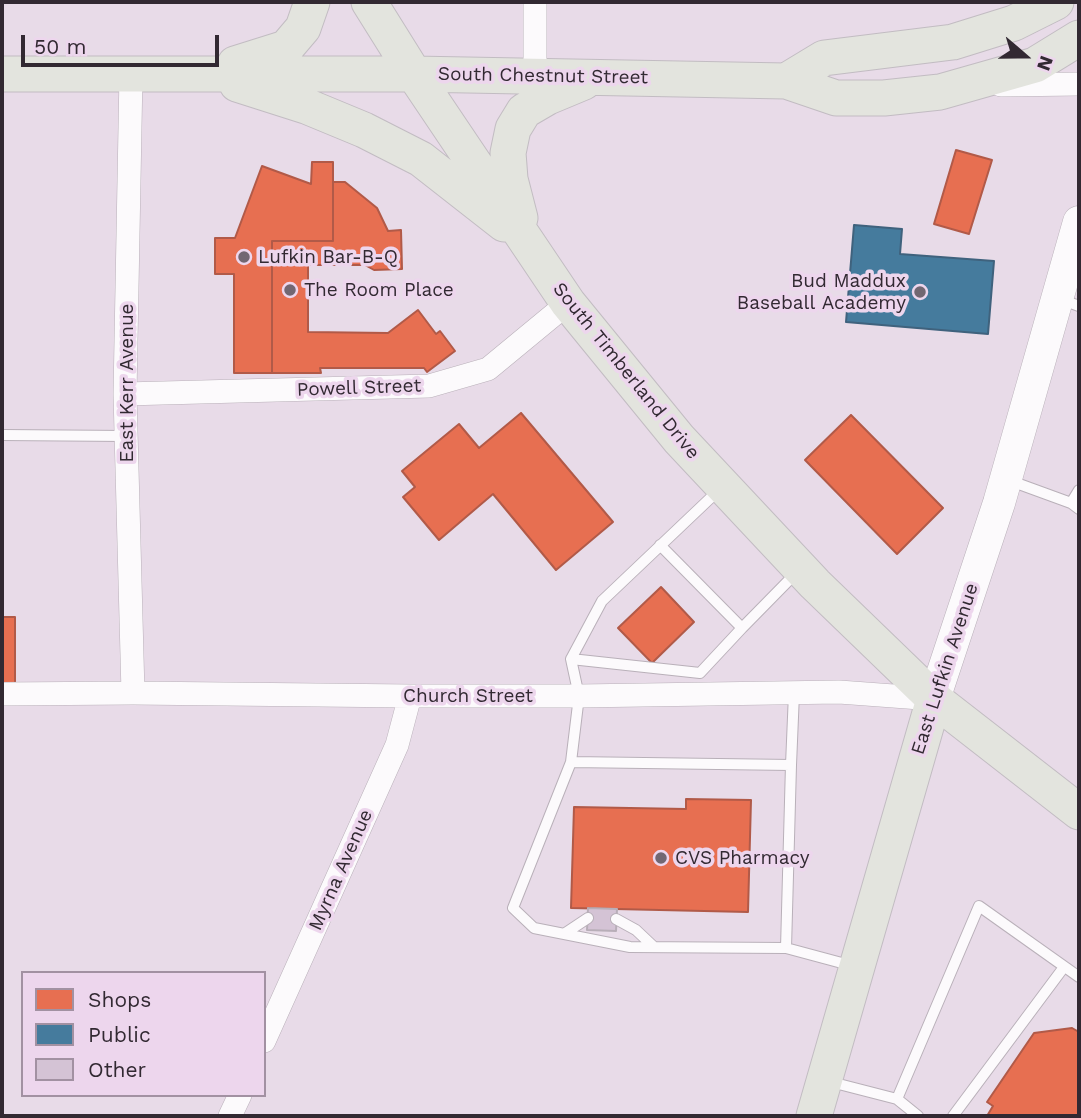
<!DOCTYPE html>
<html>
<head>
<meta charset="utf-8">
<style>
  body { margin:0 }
  #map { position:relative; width:1081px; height:1118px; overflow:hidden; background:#e8dbe8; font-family:"Work Sans",sans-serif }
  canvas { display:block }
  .frame { position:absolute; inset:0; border:4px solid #322932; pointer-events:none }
  .legend { position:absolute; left:21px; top:971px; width:245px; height:126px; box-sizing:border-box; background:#edd6ed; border:2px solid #a291a2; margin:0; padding:9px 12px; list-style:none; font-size:21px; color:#322932 }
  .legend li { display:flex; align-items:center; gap:14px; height:35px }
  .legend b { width:35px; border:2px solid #a291a2 }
  .north { position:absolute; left:990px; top:21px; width:70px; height:70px; -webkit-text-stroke:5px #edd6ed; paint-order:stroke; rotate:110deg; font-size:19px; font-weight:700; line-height:28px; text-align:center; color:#322932 }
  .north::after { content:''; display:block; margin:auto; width:24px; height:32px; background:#322932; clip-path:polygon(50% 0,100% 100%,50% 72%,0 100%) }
  .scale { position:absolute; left:21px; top:35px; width:198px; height:32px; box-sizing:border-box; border:4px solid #322932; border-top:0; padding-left:9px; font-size:21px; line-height:24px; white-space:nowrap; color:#322932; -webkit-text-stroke:5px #edd6ed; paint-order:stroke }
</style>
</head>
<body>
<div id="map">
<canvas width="1081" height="1118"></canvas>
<div class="frame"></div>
<ul class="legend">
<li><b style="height:19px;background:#e76f51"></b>Shops</li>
<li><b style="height:19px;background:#457b9d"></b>Public</li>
<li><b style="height:19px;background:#d4c3d5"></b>Other</li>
</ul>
<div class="north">N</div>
<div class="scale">50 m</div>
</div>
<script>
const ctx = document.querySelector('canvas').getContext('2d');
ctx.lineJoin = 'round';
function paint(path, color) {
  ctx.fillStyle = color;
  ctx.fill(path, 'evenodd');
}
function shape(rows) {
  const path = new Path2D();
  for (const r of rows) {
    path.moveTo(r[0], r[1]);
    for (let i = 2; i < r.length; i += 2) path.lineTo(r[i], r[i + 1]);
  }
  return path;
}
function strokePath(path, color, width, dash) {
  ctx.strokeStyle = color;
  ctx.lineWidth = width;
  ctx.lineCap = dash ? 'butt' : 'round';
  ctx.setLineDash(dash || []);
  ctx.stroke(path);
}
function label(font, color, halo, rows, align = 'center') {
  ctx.font = font + ' "Work Sans",sans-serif';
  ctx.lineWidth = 7;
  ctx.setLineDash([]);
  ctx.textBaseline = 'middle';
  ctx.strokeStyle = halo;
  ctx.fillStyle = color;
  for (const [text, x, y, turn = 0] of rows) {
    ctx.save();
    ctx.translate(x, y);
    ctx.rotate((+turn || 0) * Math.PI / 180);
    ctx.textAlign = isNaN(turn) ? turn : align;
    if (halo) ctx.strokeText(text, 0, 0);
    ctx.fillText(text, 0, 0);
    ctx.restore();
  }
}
const shops = shape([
  [956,150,992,160,969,234,934,224,956,150],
  [312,162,333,162,333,241,272,241,272,373,234,373,234,274,215,274,215,238,235,238,262,166,311,184,312,162],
  [333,182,345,182,377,208,388,231,401,230,402,269,374,270,365,265,308,265,308,332,388,333,418,310,436,334,440,331,455,351,427,372,424,368,320,368,321,373,272,373,272,241,333,241,333,182],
  [521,413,613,522,556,570,493,494,439,540,403,497,415,487,402,471,459,424,479,448,521,413],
  [851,415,943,508,897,554,805,460,851,415],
  [661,587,694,622,652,663,618,628,661,587],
  [2,617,15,617,15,684,2,684,2,617],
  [686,799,751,800,748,912,571,908,574,807,686,809,686,799],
  [1072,1028,1079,1032,1079,1116,987,1116,993,1106,987,1102,1034,1033,1072,1028]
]);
const public = shape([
  [854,225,902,229,900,254,994,261,988,334,846,322,854,225]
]);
const building = shape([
  [588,908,617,909,616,931,587,930,588,908]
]);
const lane = shape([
  [1060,299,1079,306],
  [2,435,126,436],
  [1008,480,1071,503,1079,509],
  [1071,503,1079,490],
  [660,545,742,628,798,571],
  [571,659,700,673,742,628],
  [794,693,791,765,571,762,513,908,534,928,630,947,786,948,853,966],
  [571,762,579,696,571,659,602,601,721,488],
  [616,919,636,930,654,947],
  [564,934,588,918],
  [786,948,791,765],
  [827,1081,897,1099,918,1116],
  [897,1099,979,906,1079,977],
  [953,1116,1064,967]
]);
const street = shape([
  [131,74,125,394,133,693],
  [535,77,535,2],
  [1001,85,1079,84],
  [125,394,429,386,488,369,568,303],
  [2,694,133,693,410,696,579,696,839,692,934,699],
  [264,1041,397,745,410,696],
  [230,1116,240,1095]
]);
const secondary = shape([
  [934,699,999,503,1079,222]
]);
const primary = shape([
  [369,2,414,74,568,303,679,439,815,584,934,699,1079,812],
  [235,64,286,48,303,28,312,2],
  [2,74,414,74,786,81,836,98,884,98,940,92,1035,65,1079,38],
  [786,81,824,58,953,42,1014,23,1056,2],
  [237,84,306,106,364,130,421,159,504,224],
  [520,218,510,179,508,153,513,129,524,111,548,97,584,82],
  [814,1116,934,699]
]);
const markers = [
  [244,257,7,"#726772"],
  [290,290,7,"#726772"],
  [920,292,7,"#726772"],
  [661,858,7,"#726772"]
];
const streetNames = [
  ["South Chestnut Street",543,76,1],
  ["South Timberland Drive",626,371,51],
  ["East Kerr Avenue",127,383,-90],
  ["Powell Street",359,388,-2],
  ["East Lufkin Avenue",945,669,-72],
  ["Church Street",468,696],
  ["Myrna Avenue",341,870,-66]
];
const poiNames = [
  ["Lufkin Bar-B-Q",258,257],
  ["Bud Maddux",906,281,"right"],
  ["Baseball Academy",906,303,"right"],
  ["The Room Place",304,290],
  ["CVS Pharmacy",675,858]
];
paint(shops, '#e76f51');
strokePath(shops, '#b15a48', 2);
paint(public, '#457b9d');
strokePath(public, '#3f627d', 2);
paint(building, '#d4c3d5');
strokePath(building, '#b8aeb8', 2);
strokePath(lane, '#b9b0b9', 12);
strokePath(street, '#b9b0b9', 24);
strokePath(secondary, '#b9b0b9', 33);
strokePath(primary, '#c2bcc2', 37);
strokePath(lane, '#fcfafc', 10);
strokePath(street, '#fcfafc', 23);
strokePath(secondary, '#fcfafc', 32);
strokePath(primary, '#e3e4de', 35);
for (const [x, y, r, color] of markers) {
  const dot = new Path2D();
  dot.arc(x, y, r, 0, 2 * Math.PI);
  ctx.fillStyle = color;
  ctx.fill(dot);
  strokePath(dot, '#edd6ed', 2.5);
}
label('19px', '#322932', '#edd6ed', streetNames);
label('19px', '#322932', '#edd6ed', poiNames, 'left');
</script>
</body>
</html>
